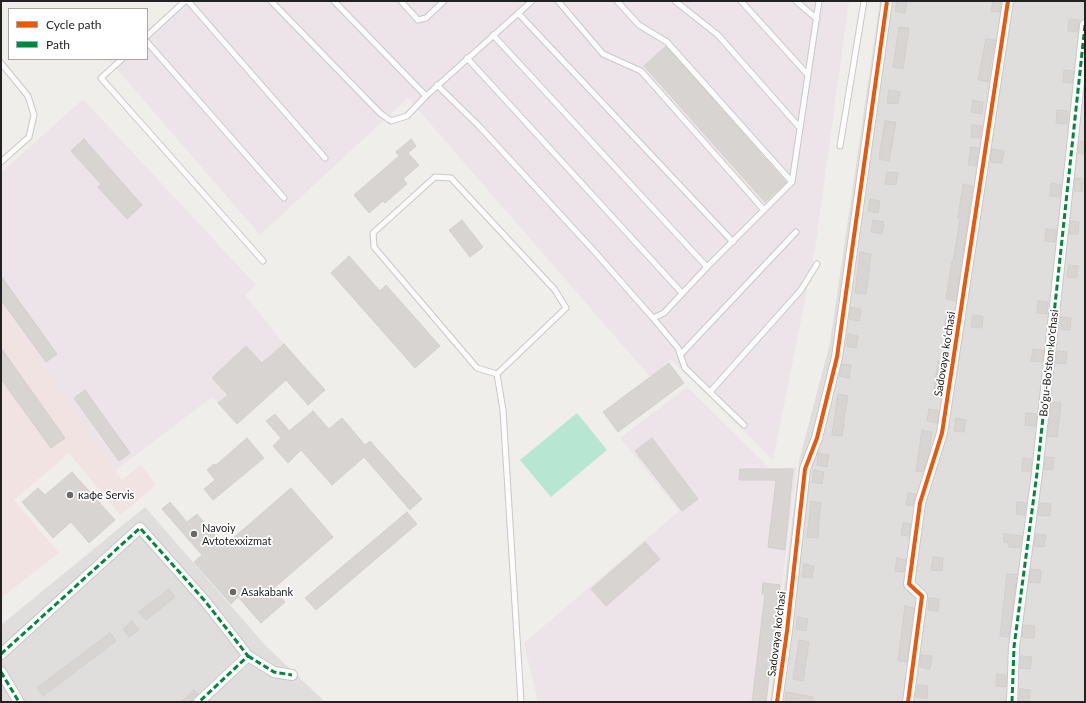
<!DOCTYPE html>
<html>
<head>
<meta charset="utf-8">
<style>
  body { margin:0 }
  #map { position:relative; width:1086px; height:703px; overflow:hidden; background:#f0eeeb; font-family:Lato,sans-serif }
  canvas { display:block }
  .frame { position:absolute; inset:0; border:2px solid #222; pointer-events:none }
  .legend { position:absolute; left:8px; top:8px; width:140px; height:52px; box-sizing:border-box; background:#fff; border:1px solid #a7a7a7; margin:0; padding:5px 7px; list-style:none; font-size:12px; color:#222 }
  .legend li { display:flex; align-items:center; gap:8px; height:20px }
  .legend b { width:20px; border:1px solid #a7a7a7 }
</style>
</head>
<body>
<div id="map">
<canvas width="1086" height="703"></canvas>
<div class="frame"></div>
<ul class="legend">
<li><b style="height:5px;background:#e8590c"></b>Cycle path</li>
<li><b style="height:5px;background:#00873e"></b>Path</li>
</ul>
</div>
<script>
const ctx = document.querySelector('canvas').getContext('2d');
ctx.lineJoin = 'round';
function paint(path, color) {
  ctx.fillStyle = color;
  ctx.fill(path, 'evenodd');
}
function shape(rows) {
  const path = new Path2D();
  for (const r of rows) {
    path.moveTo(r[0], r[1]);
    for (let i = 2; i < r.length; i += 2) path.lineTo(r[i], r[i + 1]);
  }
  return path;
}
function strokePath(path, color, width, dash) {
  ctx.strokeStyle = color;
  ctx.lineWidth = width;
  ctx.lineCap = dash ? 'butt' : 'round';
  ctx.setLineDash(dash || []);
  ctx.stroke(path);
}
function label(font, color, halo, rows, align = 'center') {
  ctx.font = font + ' Lato,sans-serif';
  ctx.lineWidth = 3.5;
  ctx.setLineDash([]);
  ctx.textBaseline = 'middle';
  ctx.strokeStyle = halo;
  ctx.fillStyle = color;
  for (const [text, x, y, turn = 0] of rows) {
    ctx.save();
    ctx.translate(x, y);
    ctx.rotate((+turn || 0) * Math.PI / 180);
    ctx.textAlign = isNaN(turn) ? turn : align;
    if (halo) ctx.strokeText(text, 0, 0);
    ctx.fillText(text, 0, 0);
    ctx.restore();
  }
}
const residential = shape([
  [880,1,1085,1,1085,702,770,702,800,457,830,343],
  [145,507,265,645,325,702,1,702,1,625]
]);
const commercial = shape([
  [1,302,122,480,141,465,156,485,120,515,69,453,14,500,59,553,1,598]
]);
const industrial = shape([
  [188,1,849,1,815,250,773,460,671,360,650,377,408,98,260,235,108,59,147,59,147,29],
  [83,99,256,285,245,295,284,344,218,403,212,397,115,471,1,302,1,173],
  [687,387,770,468,797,467,767,702,538,702,524,643,679,511,620,438]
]);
const pitch = shape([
  [577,413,607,450,551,497,520,460]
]);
const building = shape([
  [897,1,907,1,905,13,895,11,897,1],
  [993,1,1001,1,1000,12,991,11,993,1],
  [1069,19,1079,20,1078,32,1068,31,1069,19],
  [899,27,909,28,903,69,893,67,899,27],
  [986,39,995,40,988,82,978,80,986,39],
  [666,46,786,182,765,202,644,66,666,46],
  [1064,70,1074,71,1072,83,1063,82,1064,70],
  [889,90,900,92,898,104,887,103,889,90],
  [973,100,983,102,982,114,971,112,973,100],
  [1057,110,1068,111,1067,124,1056,123,1057,110],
  [885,121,896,122,889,161,879,159,885,121],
  [972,125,982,126,980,138,971,137,972,125],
  [84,139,142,205,127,219,98,187,101,184,71,151,84,139],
  [411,139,416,146,408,153,419,165,403,179,407,184,385,203,383,201,369,213,354,195,399,156,396,152,411,139],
  [1079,141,1085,142,1085,154,1078,153,1079,141],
  [971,147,979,148,976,166,968,165,971,147],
  [992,149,1004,151,1002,163,990,162,992,149],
  [887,172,898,173,896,185,885,184,887,172],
  [1075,178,1083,179,1082,192,1074,191,1075,178],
  [1051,183,1061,185,1060,197,1050,196,1051,183],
  [963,184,973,186,956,301,946,299,952,261,953,261,960,219,958,218,963,184],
  [870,199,880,201,878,213,868,211,870,199],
  [462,220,483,247,470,257,449,230,462,220],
  [873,220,884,222,882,234,871,232,873,220],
  [1071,221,1079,222,1078,234,1069,234,1071,221],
  [1046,229,1057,230,1055,242,1045,241,1046,229],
  [860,252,871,254,866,294,855,293,860,252],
  [349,256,380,291,386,285,440,346,415,368,331,273,349,256],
  [1068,265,1078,266,1077,278,1067,277,1068,265],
  [1,276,57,354,46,362,1,300,1,276],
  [1038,301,1048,302,1047,314,1037,313,1038,301],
  [851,307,861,309,859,321,849,319,851,307],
  [973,315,983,316,982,328,971,327,973,315],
  [946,317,953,318,951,330,944,329,946,317],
  [1061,317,1071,318,1070,330,1060,329,1061,317],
  [848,334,858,336,856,348,846,346,848,334],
  [284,344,325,390,308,405,286,380,237,424,218,403,228,395,212,378,246,346,262,363,284,344],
  [1,348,65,438,51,448,1,379,1,348],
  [1033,349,1044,350,1042,362,1031,361,1033,349],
  [1057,351,1067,352,1066,364,1055,363,1057,351],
  [938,361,946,362,941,397,933,396,938,361],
  [669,363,684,383,618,432,603,412,669,363],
  [842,364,851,365,849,378,839,376,842,364],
  [85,390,130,453,119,461,74,398,85,390],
  [838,394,848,396,843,424,844,424,842,436,832,435,838,394],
  [1051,402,1061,403,1057,437,1047,436,1051,402],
  [929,409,939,411,937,423,927,421,929,409],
  [313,411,329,429,342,418,365,445,370,441,422,499,410,510,364,457,332,485,301,450,288,463,273,446,281,438,266,421,275,414,289,431,313,411],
  [1026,413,1037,414,1035,426,1025,425,1026,413],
  [956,418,966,420,964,432,954,431,956,418],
  [922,430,932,432,929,454,923,472,916,471,922,430],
  [247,438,264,458,213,500,204,489,215,480,207,470,214,464,216,465,247,438],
  [652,438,698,499,682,511,635,451,652,438],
  [818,453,829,455,827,467,817,465,818,453],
  [1045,457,1054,458,1053,470,1044,469,1045,457],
  [1023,458,1032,459,1031,471,1022,471,1023,458],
  [740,469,793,469,785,550,768,547,776,480,739,480,740,469],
  [814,470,824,472,822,484,812,482,814,470],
  [72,472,115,520,89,543,71,522,53,538,22,502,38,488,45,495,72,472],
  [291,488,333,537,273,589,285,602,261,623,238,597,231,604,194,562,202,555,162,509,170,502,187,522,197,514,224,546,291,488],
  [908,493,916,494,913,506,906,505,908,493],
  [811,501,821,503,818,526,819,526,818,538,807,537,811,501],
  [1017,502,1026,503,1025,515,1016,514,1017,502],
  [1040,503,1051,504,1050,516,1038,515,1040,503],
  [407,512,417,524,316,610,305,598,407,512],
  [903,523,911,524,909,536,901,535,903,523],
  [1004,534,1022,536,1019,548,1009,547,1009,543,1004,542,1004,534],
  [1036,534,1046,535,1044,547,1034,546,1036,534],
  [645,542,660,559,606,606,591,589,645,542],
  [933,557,943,558,942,571,931,570,933,557],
  [897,558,906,560,904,572,895,571,897,558],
  [804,564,814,566,812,578,802,577,804,564],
  [1031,569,1041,570,1040,583,1029,582,1031,569],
  [1007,574,1017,574,1009,637,1000,636,1007,574],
  [763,583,780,585,766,702,752,702,765,594,762,594,763,583],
  [169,589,175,597,146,620,139,612,169,589],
  [929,598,939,599,938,611,928,610,929,598],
  [905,606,914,608,907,662,898,661,905,606],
  [798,617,808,619,806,631,796,629,798,617],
  [132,621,139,630,129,637,123,629,132,621],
  [1023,625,1035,626,1034,638,1022,637,1023,625],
  [110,633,116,641,43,696,37,688,110,633],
  [799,640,809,642,803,681,793,679,799,640],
  [921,655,932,656,930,669,920,667,921,655],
  [1021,656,1032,657,1030,669,1020,668,1021,656],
  [997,674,1006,675,1006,687,996,686,997,674],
  [918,685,928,686,927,699,916,697,918,685],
  [1020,689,1030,690,1029,702,1019,701,1020,689],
  [194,690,198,694,194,698,193,702,181,702,194,690],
  [786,692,813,697,813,702,785,702,786,692]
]);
const service = shape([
  [188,1,325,158],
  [271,1,380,113,391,121,407,116,426,96,532,1],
  [334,1,426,96],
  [401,1,418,20,426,18,444,1],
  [558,1,603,54,641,71,764,210],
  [617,1,639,25,667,42,792,182],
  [675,1,718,35,800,128],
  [741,1,808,75],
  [796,1,817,19],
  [518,13,733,242],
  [493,35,707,267],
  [147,36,185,1],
  [147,42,284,198],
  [467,58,682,293],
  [122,59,101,78,263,261],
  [1,63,28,96,34,115,29,137,1,162],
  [437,85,479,126,594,251,653,318,678,348,685,368,744,425],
  [840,146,864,1],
  [435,177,451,178,555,290,566,308,497,374,477,368,374,247,373,233,435,177],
  [653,318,664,313,707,267,792,182,819,1],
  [681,354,796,232],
  [497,374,503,410,521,702],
  [710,392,801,290,817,264]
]);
const minor = shape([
  [1,654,140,528,205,601,248,656,199,702],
  [248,656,274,672,292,675],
  [1,672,19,702],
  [777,702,787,631,805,469,817,438,837,357,887,1],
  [908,702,922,596,909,584,920,503,942,433,1008,1],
  [1012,702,1014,647,1037,473,1085,25]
]);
const quiet = shape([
  [1,654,140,528,205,601,248,656,199,702],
  [248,656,274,672,292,675],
  [1,672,19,702],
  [1012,702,1014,647,1037,473,1085,25]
]);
const cycleway = shape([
  [777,702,787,631,805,469,817,438,837,357,887,1],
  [908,702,922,596,909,584,920,503,942,433,1008,1]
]);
const markers = [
  [70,495,4,"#6a6968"],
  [194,534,4,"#6a6968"],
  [233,592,4,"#6a6968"]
];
const streetNames = [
  ["Sadovaya ko'chasi",945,354,-81],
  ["Bo'gu-Bo'ston ko'chasi",1049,363,-84],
  ["Sadovaya ko'chasi",777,634,-83]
];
const poiNames = [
  ["кафе Servis",78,495],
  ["Navoiy",202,528],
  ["Avtotexxizmat",202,541],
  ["Asakabank",241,592]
];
paint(residential, '#dfdedc');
paint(commercial, '#f1e3e1');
paint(industrial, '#ede4e9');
paint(pitch, '#b7e6d2');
paint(building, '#d7d4d2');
strokePath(building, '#d3d0cc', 1);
strokePath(service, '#c9c8c7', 7);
strokePath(minor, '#c9c8c7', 12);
strokePath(service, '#fdfcfc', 5);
strokePath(minor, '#fdfcfc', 10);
strokePath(quiet, '#00873e', 3, [6, 3]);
strokePath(cycleway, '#e8590c', 4);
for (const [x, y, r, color] of markers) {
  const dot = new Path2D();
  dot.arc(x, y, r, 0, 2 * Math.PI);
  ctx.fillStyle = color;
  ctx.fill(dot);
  strokePath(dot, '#fff', 1.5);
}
label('11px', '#222', '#fff', streetNames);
label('11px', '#222', '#fff', poiNames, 'left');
</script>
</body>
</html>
